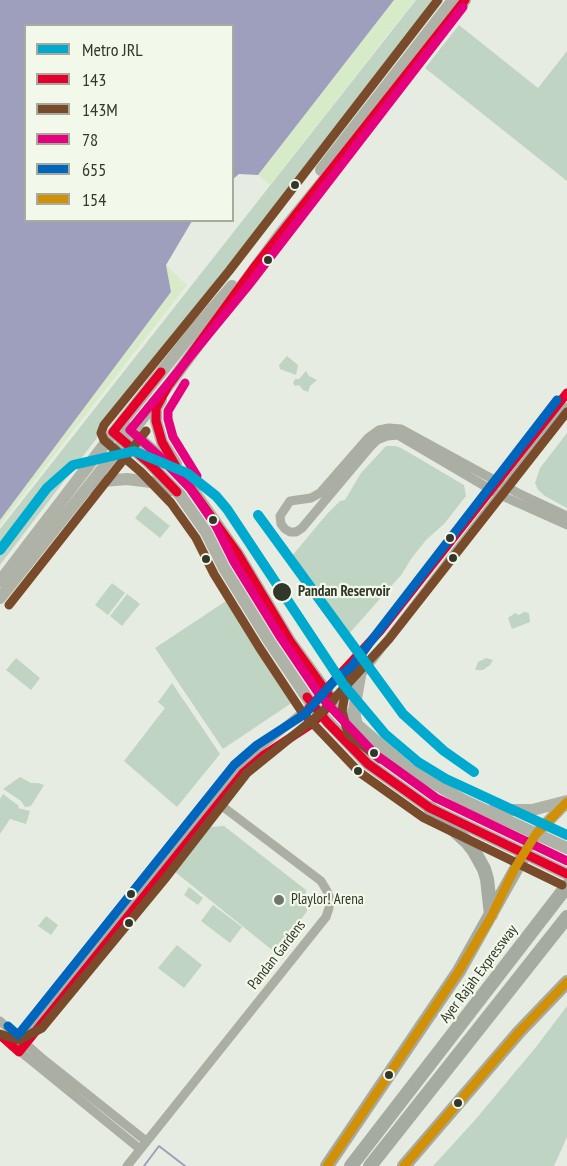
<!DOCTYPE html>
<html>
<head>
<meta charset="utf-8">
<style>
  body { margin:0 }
  #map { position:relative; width:567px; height:1166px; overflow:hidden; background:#e7ece2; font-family:"PT Sans Narrow",sans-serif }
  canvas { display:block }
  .legend { position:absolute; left:24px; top:24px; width:210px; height:198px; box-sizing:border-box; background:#f2f9ea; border:2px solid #a6ab9d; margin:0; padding:8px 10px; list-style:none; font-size:18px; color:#333729 }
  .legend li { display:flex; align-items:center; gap:12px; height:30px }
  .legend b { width:30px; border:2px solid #a6ab9d }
</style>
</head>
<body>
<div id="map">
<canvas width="567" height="1166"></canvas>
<ul class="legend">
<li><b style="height:8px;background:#00a9ce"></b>Metro JRL</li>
<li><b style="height:8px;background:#e4002b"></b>143</li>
<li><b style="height:8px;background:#7a4b2a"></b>143M</li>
<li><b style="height:8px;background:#e5007d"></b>78</li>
<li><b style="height:8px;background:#0065bd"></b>655</li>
<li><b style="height:8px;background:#d09008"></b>154</li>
</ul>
</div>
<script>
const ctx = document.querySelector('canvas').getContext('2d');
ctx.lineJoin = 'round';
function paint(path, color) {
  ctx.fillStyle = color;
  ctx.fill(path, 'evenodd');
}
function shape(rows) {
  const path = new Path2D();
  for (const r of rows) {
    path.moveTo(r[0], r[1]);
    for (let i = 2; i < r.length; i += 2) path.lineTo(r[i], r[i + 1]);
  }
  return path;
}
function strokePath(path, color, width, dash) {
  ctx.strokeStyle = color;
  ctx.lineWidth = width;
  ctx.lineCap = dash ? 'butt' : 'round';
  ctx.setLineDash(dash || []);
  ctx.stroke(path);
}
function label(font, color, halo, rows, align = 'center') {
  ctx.font = font + ' "PT Sans Narrow",sans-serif';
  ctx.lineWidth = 4.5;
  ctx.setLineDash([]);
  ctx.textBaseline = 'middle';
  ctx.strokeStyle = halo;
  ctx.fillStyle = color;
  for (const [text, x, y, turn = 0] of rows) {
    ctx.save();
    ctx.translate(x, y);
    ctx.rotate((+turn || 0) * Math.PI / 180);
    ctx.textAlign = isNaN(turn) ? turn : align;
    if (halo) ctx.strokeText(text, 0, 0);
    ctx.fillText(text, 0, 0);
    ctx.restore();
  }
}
const green = shape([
  [416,0,436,0,169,349,122,405,0,565,0,529],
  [459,25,538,88,567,51,567,181,425,68],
  [287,356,298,365,296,375,280,369,279,365],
  [306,371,309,376,317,380,310,386,308,392,303,390,299,385,295,386,293,383,295,379,299,379],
  [567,433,567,508,545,496,538,490,535,483,540,468],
  [386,446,395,446,401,448,464,485,466,496,444,524,426,540,411,559,402,574,347,636,291,557,327,514,340,501,345,500,361,473],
  [145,506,170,526,160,538,135,518],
  [112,583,125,593,108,615,95,605],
  [127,594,140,604,122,626,110,616],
  [226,601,293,702,223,749,155,648],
  [524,612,529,613,530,622,512,629,508,618,515,613,519,615],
  [16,658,40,678,31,690,6,670],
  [486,658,493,660,490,665,483,670,475,670,478,662],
  [172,683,220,754,177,807,124,761,165,708,158,702],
  [20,777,31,783,38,783,44,785,31,806,25,807,21,801,3,789],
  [3,794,19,806,18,808,30,811,26,824,10,819,0,834,0,799],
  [224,826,306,890,307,911,277,954,174,871,209,827],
  [189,887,203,898,198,905,184,895],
  [213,905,242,927,230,943,201,921],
  [46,916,58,925,51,935,38,926],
  [177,945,202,965,184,988,158,968],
  [567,1006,567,1137,554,1166,433,1166,475,1120,536,1047]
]);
const sand = shape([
  [394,0,415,0,270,185,258,175],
  [166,265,187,285,0,525,0,520,171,293]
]);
const water = shape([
  [0,0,394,0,258,175,239,174,233,179,232,26,26,26,26,220,192,221,166,265,171,292,0,520]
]);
const stream = shape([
  [144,1166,159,1146,185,1166]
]);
const minor = shape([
  [567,516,518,493,401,429,389,428,379,430,368,438,320,493,311,498,290,501,280,516,281,524,285,529,290,532,296,532,302,528,370,447,377,440,387,436,398,435,500,495,567,525],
  [0,1021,43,1059,146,1141],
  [0,1035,140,1149],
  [12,1046,155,872,238,765,312,705,380,631,567,393],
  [19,1052,243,773,264,755,313,723,343,689,360,676,567,407],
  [127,1166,326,917,329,908,330,899,327,891,321,881,214,800]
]);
const major = shape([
  [321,170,453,0],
  [161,400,156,408,156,421,162,442,176,464],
  [125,426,181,475,190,486,238,554,290,641,340,710,409,769,463,800,567,848],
  [118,436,149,463,180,495,206,532,224,568,269,641,312,705,368,764,430,808,567,874],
  [91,488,103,481,127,479,151,482,171,490],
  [0,581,121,423,197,327,232,286],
  [0,598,168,386,280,234,366,128,465,0],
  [357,726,354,710,360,676],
  [492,810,532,810,567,801],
  [525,853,536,834,566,803]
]);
const highway = shape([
  [430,808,467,842,474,851,484,869,487,879,491,915],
  [327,1166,459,971,525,853],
  [351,1166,567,886],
  [370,1166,567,917],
  [404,1166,519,1032,567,982]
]);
const bus1 = shape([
  [161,372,113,432,149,463,177,492],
  [307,697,327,722,368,764,430,808,567,874],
  [309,708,380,631,567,393],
  [0,1035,19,1052,243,773,264,755,313,723,333,701,290,641,238,554,181,475,162,442,156,421,156,408,168,386,256,265,465,0]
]);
const bus2 = shape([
  [438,0,229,271,104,425,101,433,104,440,141,472,171,503,196,538,214,574,259,647,302,712,359,772,424,818,562,885],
  [9,605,146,431],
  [368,645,349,672,342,711,348,734,380,759],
  [0,1034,19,1040,42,1028,164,880,247,773,321,713,389,639,567,412]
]);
const bus3 = shape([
  [463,7,248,286,130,430,158,455,190,488,216,526,234,562,279,635,321,697,376,755,436,798,567,861],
  [185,383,168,411,168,419,173,437,197,476]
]);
const bus4 = shape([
  [8,1026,18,1035,234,765,257,745,305,714,335,680,351,667,557,400]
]);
const bus5 = shape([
  [327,1166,459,971,491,917,515,868,536,834,567,802],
  [404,1166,519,1032,567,982]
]);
const metro1 = shape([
  [258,515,403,714,444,751,474,772],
  [0,550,47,488,73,465,134,451,187,473,216,496,227,509,343,684,385,734,418,762,446,779,567,835]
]);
const markers = [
  [295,185,5,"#333729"],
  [268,260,5,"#333729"],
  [213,520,5,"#333729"],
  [450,538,5,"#333729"],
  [453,558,5,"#333729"],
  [206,559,5,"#333729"],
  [282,592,10,"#333729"],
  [374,753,5,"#333729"],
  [358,771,5,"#333729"],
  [131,894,5,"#333729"],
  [279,900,6,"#72766a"],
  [129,923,5,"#333729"],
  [389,1075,5,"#333729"],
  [458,1103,5,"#333729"]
];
const stopNames = [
  ["Pandan Reservoir",298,592]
];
const poiNames = [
  ["Playlor! Arena",291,900]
];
const streetNames = [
  ["Pandan Gardens",277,955,-52],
  ["Ayer Rajah Expressway",479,974,-53]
];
paint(green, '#bfd4c2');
paint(sand, '#d8ebc9');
paint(water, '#9d9fbd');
strokePath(stream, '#9d9fbd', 2);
strokePath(minor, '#aaaea3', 9);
strokePath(major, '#aeb2a7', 12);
strokePath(highway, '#a6aba1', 14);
strokePath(bus1, '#e4002b', 9);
strokePath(bus2, '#7a4b2a', 9);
strokePath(bus3, '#e5007d', 9);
strokePath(bus4, '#0065bd', 9);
strokePath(bus5, '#d09008', 9);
strokePath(metro1, '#00a9ce', 10);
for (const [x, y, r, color] of markers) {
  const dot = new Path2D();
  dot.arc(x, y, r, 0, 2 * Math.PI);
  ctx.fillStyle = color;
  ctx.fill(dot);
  strokePath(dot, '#f2f9ea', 2);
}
label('bold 15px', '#333729', '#f2f9ea', stopNames, 'left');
label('15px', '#333729', '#f2f9ea', poiNames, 'left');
label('15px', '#333729', '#f2f9ea', streetNames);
</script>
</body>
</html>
